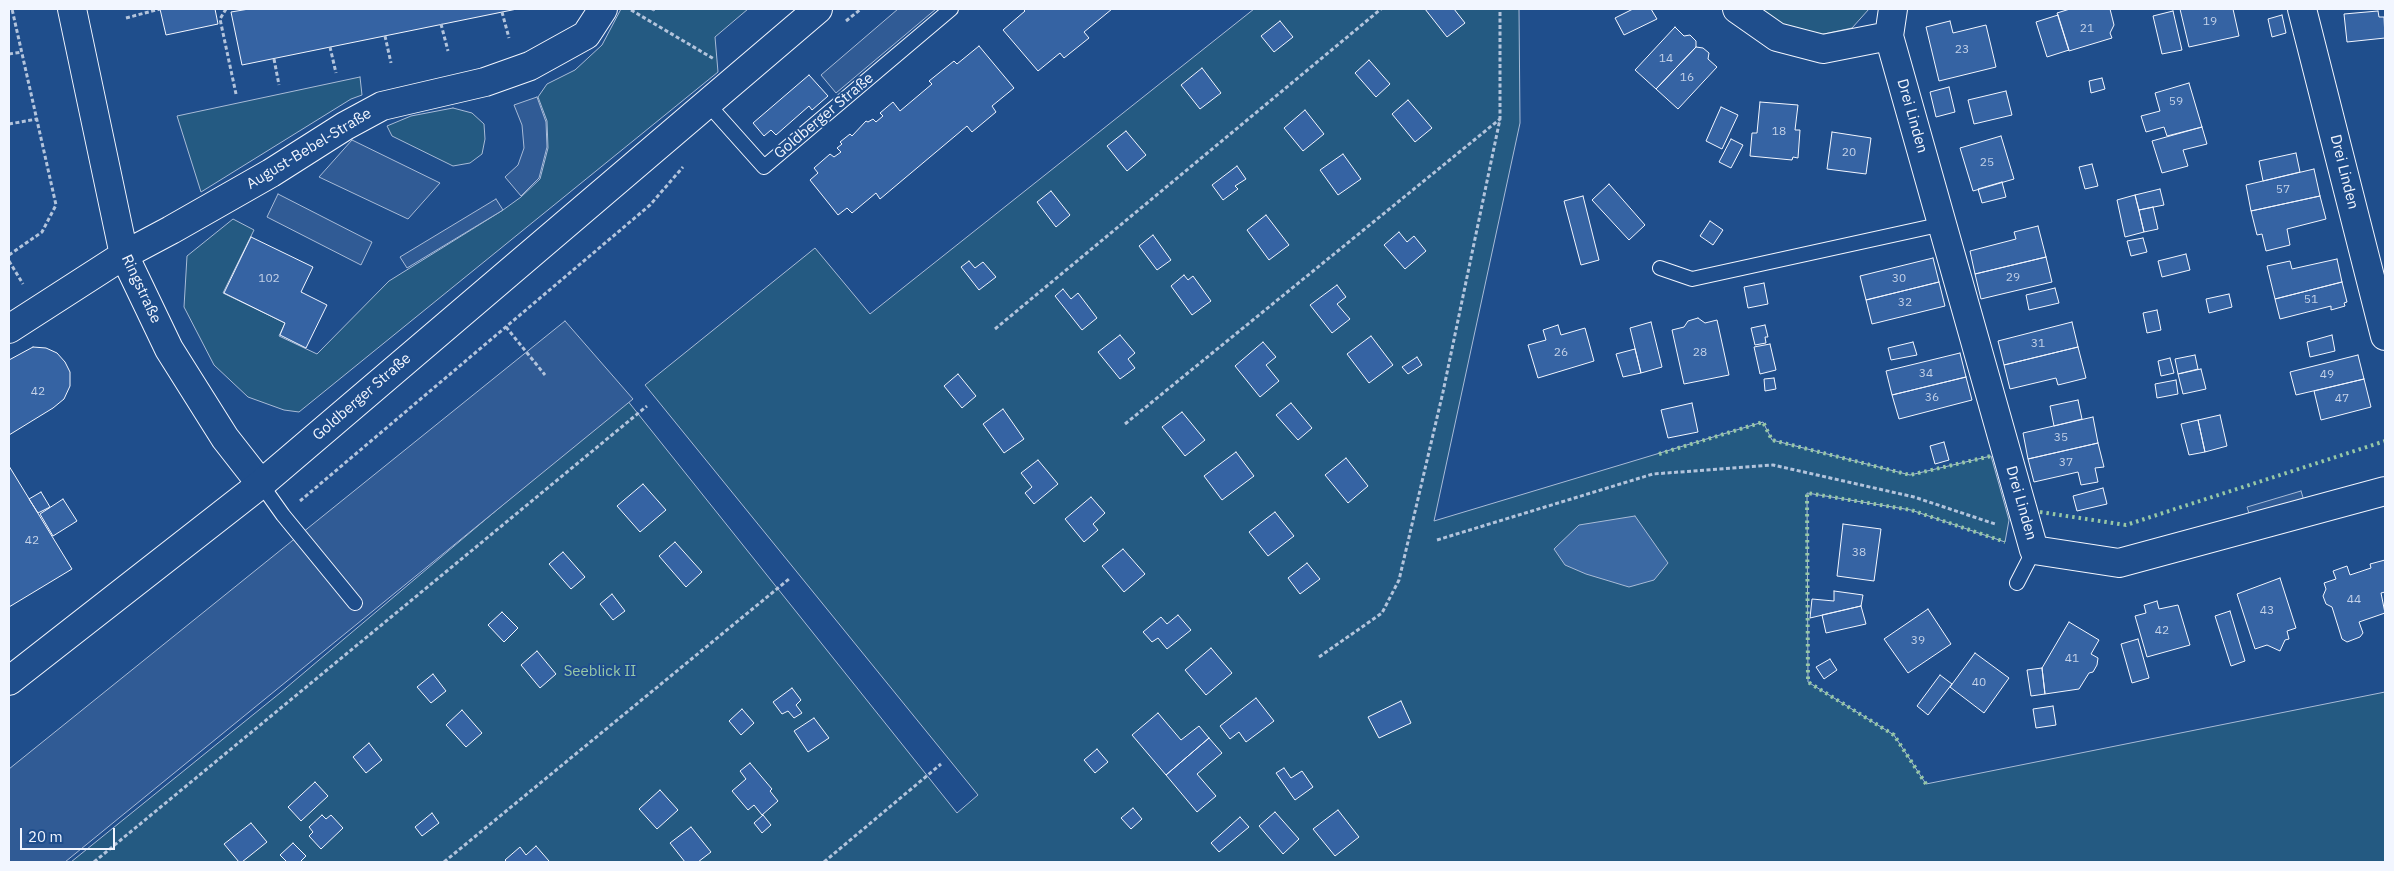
<!DOCTYPE html>
<html>
<head>
<meta charset="utf-8">
<style>
  body { margin:0 }
  #map { position:relative; width:2394px; height:871px; overflow:hidden; background:#1f4e8c; font-family:"IBM Plex Sans",sans-serif }
  canvas { display:block }
  .frame { position:absolute; inset:0; border:10px solid #f2f6ff; pointer-events:none }
  .scale { position:absolute; left:20px; top:828px; width:95px; height:22px; box-sizing:border-box; border:2px solid #f2f6ff; border-top:0; padding-left:6px; font-size:15px; line-height:18px; white-space:nowrap; color:#f2f6ff; -webkit-text-stroke:4px #1f4e8c; paint-order:stroke }
</style>
</head>
<body>
<div id="map">
<canvas width="2394" height="871"></canvas>
<div class="frame"></div>
<div class="scale">20 m</div>
</div>
<script>
const ctx = document.querySelector('canvas').getContext('2d');
ctx.lineJoin = 'round';
function paint(path, color) {
  ctx.fillStyle = color;
  ctx.fill(path, 'evenodd');
}
function shape(rows) {
  const path = new Path2D();
  for (const r of rows) {
    path.moveTo(r[0], r[1]);
    for (let i = 2; i < r.length; i += 2) path.lineTo(r[i], r[i + 1]);
  }
  return path;
}
function strokePath(path, color, width, dash) {
  ctx.strokeStyle = color;
  ctx.lineWidth = width;
  ctx.lineCap = dash ? 'butt' : 'round';
  ctx.setLineDash(dash || []);
  ctx.stroke(path);
}
function label(font, color, halo, rows, align = 'center') {
  ctx.font = font + ' "IBM Plex Sans",sans-serif';
  ctx.lineWidth = 4;
  ctx.setLineDash([]);
  ctx.textBaseline = 'middle';
  ctx.strokeStyle = halo;
  ctx.fillStyle = color;
  for (const [text, x, y, turn = 0] of rows) {
    ctx.save();
    ctx.translate(x, y);
    ctx.rotate((+turn || 0) * Math.PI / 180);
    ctx.textAlign = isNaN(turn) ? turn : align;
    if (halo) ctx.strokeText(text, 0, 0);
    ctx.fillText(text, 0, 0);
    ctx.restore();
  }
}
const green = shape([
  [621,9,650,9,654,11,655,9,748,9,715,37,718,72,299,412,284,410,248,397,214,365,184,307,187,256,233,219,254,230,223,293,285,323,279,336,317,354,389,281,503,210,521,197,540,179,548,148,547,121,538,97,547,84,575,70,602,45,621,9],
  [1254,9,1519,9,1520,123,1434,521,1763,422,1772,440,1910,475,1991,456,2009,520,2005,542,1911,510,1807,493,1808,682,1894,735,1926,784,2385,692,2385,862,71,862,280,693,627,400,957,813,978,795,645,385,815,248,870,314,1254,9],
  [1757,9,1869,9,1852,28,1819,35,1769,21,1757,9],
  [360,77,362,95,351,99,201,192,177,116,360,77],
  [453,108,472,113,484,124,485,139,482,154,470,163,453,166,392,136,387,126,411,116,453,108]
]);
const parking = shape([
  [898,9,936,9,836,93,821,75,898,9],
  [537,97,546,122,547,147,539,178,521,196,505,177,518,165,524,148,522,125,514,105,537,97],
  [352,140,440,183,408,219,319,177,352,140],
  [278,194,372,242,361,265,267,217,278,194],
  [496,199,503,210,407,268,400,257,496,199],
  [565,321,633,399,65,862,9,862,9,769,565,321],
  [2301,491,2305,504,2251,520,2247,507,2301,491]
]);
const water = shape([
  [1635,516,1668,563,1654,580,1629,587,1586,574,1565,565,1554,549,1579,525,1635,516]
]);
const building = shape([
  [160,9,215,9,218,24,166,35,160,9],
  [249,9,517,9,242,65,231,12,249,9],
  [1023,9,1112,9,1084,32,1089,38,1064,58,1060,53,1038,71,1003,30,1025,11,1023,9],
  [1425,9,1454,9,1465,23,1447,37,1425,9],
  [1633,9,1651,9,1657,19,1624,35,1615,18,1633,9],
  [2070,9,2110,9,2114,25,2110,33,2112,38,2069,51,2057,13,2070,9],
  [2180,9,2233,9,2239,36,2189,47,2180,9],
  [2173,11,2182,50,2162,54,2153,16,2173,11],
  [2378,11,2379,17,2384,17,2385,38,2347,42,2344,14,2378,11],
  [2058,15,2069,50,2047,57,2036,22,2058,15],
  [2282,15,2286,33,2272,37,2268,19,2282,15],
  [1280,21,1293,37,1274,52,1261,36,1280,21],
  [1950,21,1953,33,1986,25,1996,67,1939,81,1926,27,1950,21],
  [1675,27,1684,36,1690,35,1696,41,1696,47,1656,89,1635,70,1675,27],
  [979,46,1014,88,992,106,996,112,972,132,967,126,880,199,876,193,852,213,847,208,838,215,810,180,818,173,814,168,830,154,834,157,841,152,837,148,842,144,840,142,850,134,852,136,866,121,868,122,873,119,876,122,883,116,880,113,893,102,900,111,932,84,929,81,954,61,957,64,979,46],
  [1696,47,1703,48,1709,53,1708,59,1717,67,1678,109,1656,89,1696,47],
  [1369,60,1390,84,1376,97,1355,73,1369,60],
  [1202,68,1221,93,1200,109,1181,85,1202,68],
  [809,75,828,96,812,110,809,106,776,135,771,130,764,136,753,123,809,75],
  [2102,78,2105,89,2091,93,2089,81,2102,78],
  [2189,83,2202,127,2167,136,2164,127,2146,132,2141,116,2160,111,2155,93,2189,83],
  [1949,87,1955,112,1936,117,1930,92,1949,87],
  [2006,91,2012,115,1974,124,1968,100,2006,91],
  [1408,100,1432,128,1415,142,1392,114,1408,100],
  [1760,102,1798,105,1795,130,1800,130,1798,158,1793,157,1792,160,1750,156,1752,133,1757,133,1760,102],
  [1721,107,1738,115,1722,149,1706,141,1721,107],
  [1305,110,1324,134,1303,151,1284,128,1305,110],
  [2202,127,2207,144,2183,150,2188,166,2162,173,2152,141,2202,127],
  [1126,131,1146,155,1127,171,1107,146,1126,131],
  [1832,132,1871,138,1866,174,1827,169,1832,132],
  [2001,136,2014,179,1973,191,1960,148,2001,136],
  [1731,139,1743,145,1731,168,1719,162,1731,139],
  [2296,153,2300,172,2263,181,2259,161,2296,153],
  [1343,154,1361,179,1338,195,1320,170,1343,154],
  [2092,164,2098,186,2085,189,2079,167,2092,164],
  [1237,166,1246,179,1235,186,1238,189,1223,200,1212,185,1237,166],
  [2314,169,2320,196,2251,211,2246,185,2314,169],
  [2002,182,2006,197,1982,203,1978,189,2002,182],
  [1609,184,1645,225,1629,240,1592,200,1609,184],
  [2160,189,2164,205,2139,210,2135,195,2160,189],
  [1051,191,1070,215,1056,227,1037,202,1051,191],
  [2135,195,2144,232,2125,237,2117,200,2135,195],
  [1583,196,1599,260,1581,265,1564,201,1583,196],
  [2320,196,2326,219,2287,229,2290,245,2266,251,2262,234,2257,235,2251,211,2320,196],
  [2153,207,2158,229,2144,232,2139,210,2153,207],
  [1266,215,1289,245,1269,260,1247,230,1266,215],
  [1710,221,1723,230,1713,245,1700,236,1710,221],
  [2038,226,2046,257,1975,274,1970,251,2016,239,2014,232,2038,226],
  [1399,232,1407,242,1414,236,1426,251,1405,269,1384,245,1399,232],
  [1153,235,1171,260,1157,270,1139,246,1153,235],
  [251,237,313,267,301,292,327,305,306,348,280,335,285,323,224,293,251,237],
  [2143,238,2147,252,2131,256,2127,241,2143,238],
  [2186,254,2190,270,2162,277,2158,261,2186,254],
  [2046,257,2052,282,1981,299,1975,274,2046,257],
  [1933,258,1939,282,1866,300,1860,276,1933,258],
  [2337,259,2342,282,2275,299,2267,266,2290,261,2292,269,2337,259],
  [969,261,975,268,983,262,996,277,979,290,961,267,969,261],
  [1184,275,1188,280,1193,276,1211,301,1192,315,1171,286,1184,275],
  [1939,282,1945,306,1872,324,1866,300,1939,282],
  [2342,282,2347,302,2344,303,2345,306,2331,310,2331,306,2280,319,2275,299,2342,282],
  [1764,283,1768,304,1748,308,1744,287,1764,283],
  [1337,285,1346,297,1337,304,1350,319,1332,333,1310,305,1337,285],
  [2055,288,2059,303,2029,310,2026,295,2055,288],
  [1063,289,1071,299,1078,293,1097,318,1082,330,1055,296,1063,289],
  [2229,294,2232,307,2209,313,2206,299,2229,294],
  [2157,310,2161,330,2147,333,2143,313,2157,310],
  [1698,318,1705,323,1717,320,1729,375,1684,384,1672,330,1684,327,1688,321,1698,318],
  [1651,322,1662,367,1641,373,1630,328,1651,322],
  [2072,322,2078,347,2004,365,1998,341,2072,322],
  [1558,325,1561,335,1585,328,1594,361,1538,378,1528,345,1546,340,1543,330,1558,325],
  [1765,325,1768,337,1765,337,1766,343,1755,345,1751,328,1765,325],
  [1120,335,1135,353,1128,359,1135,368,1120,379,1098,352,1120,335],
  [2332,335,2335,351,2310,357,2307,342,2332,335],
  [1371,336,1393,365,1369,383,1347,354,1371,336],
  [1263,342,1276,357,1266,365,1279,381,1260,397,1235,366,1263,342],
  [1913,342,1917,355,1891,360,1888,348,1913,342],
  [1770,344,1776,370,1760,374,1754,347,1770,344],
  [33,347,46,348,57,353,65,362,70,372,70,386,64,399,53,408,9,435,9,360,33,347],
  [2078,347,2086,378,2058,385,2056,378,2010,389,2004,365,2078,347],
  [1635,349,1641,373,1623,377,1616,354,1635,349],
  [1960,353,1966,377,1892,395,1886,371,1960,353],
  [2195,355,2198,369,2178,374,2175,359,2195,355],
  [2358,355,2364,379,2296,395,2290,372,2358,355],
  [1417,357,1422,365,1408,374,1402,367,1417,357],
  [2170,358,2174,373,2161,376,2158,361,2170,358],
  [2201,369,2206,389,2183,394,2178,374,2201,369],
  [958,374,976,396,962,408,944,386,958,374],
  [1966,377,1972,400,1899,419,1892,395,1966,377],
  [1774,378,1776,389,1765,391,1764,379,1774,378],
  [2364,379,2371,407,2321,420,2314,391,2364,379],
  [2176,380,2178,394,2157,398,2155,384,2176,380],
  [2078,400,2082,419,2054,426,2050,406,2078,400],
  [1291,403,1312,428,1298,440,1276,415,1291,403],
  [1692,403,1698,432,1668,438,1661,410,1692,403],
  [1003,409,1024,439,1004,453,983,424,1003,409],
  [1182,412,1205,440,1185,456,1162,427,1182,412],
  [2220,415,2227,446,2205,452,2198,420,2220,415],
  [2093,417,2098,443,2028,459,2023,433,2093,417],
  [2198,420,2205,452,2189,455,2181,424,2198,420],
  [1944,442,1949,460,1935,464,1930,446,1944,442],
  [2098,443,2104,467,2095,468,2098,482,2081,485,2078,472,2034,482,2028,459,2098,443],
  [1236,452,1254,476,1222,500,1204,476,1236,452],
  [1346,458,1368,486,1348,503,1325,475,1346,458],
  [1038,460,1058,484,1034,504,1025,493,1032,487,1021,473,1038,460],
  [9,466,72,569,9,607,9,466],
  [643,484,666,510,640,532,617,506,643,484],
  [2103,488,2107,504,2077,511,2073,496,2103,488],
  [41,492,50,507,38,513,29,499,41,492],
  [1091,497,1105,513,1093,524,1098,530,1084,542,1065,519,1091,497],
  [63,499,77,521,53,536,40,514,63,499],
  [1275,512,1294,536,1268,556,1249,532,1275,512],
  [1843,524,1881,529,1874,581,1837,576,1843,524],
  [675,542,702,572,686,587,659,556,675,542],
  [1123,549,1145,574,1124,592,1102,566,1123,549],
  [563,552,585,577,571,589,549,564,563,552],
  [2385,560,2385,592,2381,593,2385,613,2359,622,2363,633,2360,637,2347,642,2342,639,2332,607,2326,604,2323,596,2326,589,2324,583,2336,579,2333,571,2347,566,2350,575,2371,568,2370,564,2385,560],
  [1307,563,1320,579,1300,594,1288,578,1307,563],
  [2280,578,2296,628,2287,631,2289,639,2285,640,2280,651,2267,645,2255,649,2237,594,2280,578],
  [1834,591,1863,595,1861,606,1810,618,1812,599,1834,601,1834,591],
  [612,594,625,611,613,620,600,604,612,594],
  [2157,601,2159,609,2178,605,2190,645,2147,657,2135,616,2146,613,2144,605,2157,601],
  [1861,606,1866,624,1826,633,1822,615,1861,606],
  [1928,609,1951,644,1908,673,1884,639,1928,609],
  [2230,611,2245,661,2231,666,2215,616,2230,611],
  [502,612,518,628,504,642,488,625,502,612],
  [1178,615,1191,630,1167,649,1158,638,1152,642,1143,632,1161,617,1167,624,1178,615],
  [2069,622,2099,640,2091,654,2098,658,2097,665,2093,672,2089,673,2079,689,2045,694,2042,668,2069,622],
  [2138,639,2149,678,2132,683,2121,644,2138,639],
  [1211,648,1232,673,1206,695,1185,670,1211,648],
  [537,651,556,674,540,688,521,665,537,651],
  [1975,653,2009,678,1984,713,1950,687,1975,653],
  [1830,659,1837,670,1824,679,1816,667,1830,659],
  [2042,668,2045,694,2031,696,2027,670,2042,668],
  [433,674,446,691,431,703,417,687,433,674],
  [1940,675,1952,684,1928,715,1917,706,1940,675],
  [792,688,801,700,796,705,802,713,794,718,788,711,782,714,773,702,792,688],
  [1256,698,1274,721,1246,742,1239,732,1230,739,1220,726,1256,698],
  [1401,701,1411,723,1379,738,1368,717,1401,701],
  [2053,706,2056,725,2036,728,2033,709,2053,706],
  [742,709,754,723,741,735,729,721,742,709],
  [462,710,482,733,466,747,446,725,462,710],
  [1158,713,1181,740,1199,726,1209,738,1166,775,1132,735,1158,713],
  [814,718,829,738,808,752,794,731,814,718],
  [1209,738,1222,753,1197,774,1216,796,1197,812,1166,775,1209,738],
  [369,743,382,760,366,773,353,757,369,743],
  [1097,749,1108,762,1095,773,1084,760,1097,749],
  [750,763,772,789,770,791,778,801,762,815,754,805,748,810,732,791,746,779,740,771,750,763],
  [1284,768,1291,778,1302,771,1313,787,1295,800,1276,773,1284,768],
  [315,782,328,796,301,821,288,807,315,782],
  [660,790,678,810,657,829,639,809,660,790],
  [1133,808,1142,819,1131,829,1121,818,1133,808],
  [1338,810,1359,837,1335,856,1313,829,1338,810],
  [1275,812,1299,839,1283,854,1259,826,1275,812],
  [432,813,439,823,422,836,415,827,432,813],
  [322,815,326,819,331,815,343,828,321,849,309,836,313,832,309,827,322,815],
  [763,815,771,825,762,833,754,823,763,815],
  [1240,817,1249,827,1219,852,1211,843,1240,817],
  [251,823,267,842,242,862,239,862,224,844,251,823],
  [691,827,711,852,698,862,685,862,670,843,691,827],
  [293,843,306,856,300,862,287,862,280,855,293,843],
  [536,846,549,861,547,862,507,862,505,860,520,847,526,855,536,846]
]);
const path = shape([
  [226,9,220,19,236,94],
  [631,10,714,59],
  [502,12,509,38],
  [126,18,160,9],
  [846,21,861,9],
  [441,24,448,51],
  [385,36,391,63],
  [330,47,336,73],
  [9,54,22,52],
  [274,59,279,85],
  [9,124,37,119],
  [9,255,42,232,56,205,12,9],
  [9,261,23,284],
  [506,327,545,375],
  [995,329,1381,9],
  [1125,424,1500,119],
  [300,501,650,205,683,167],
  [1437,540,1653,474,1773,465,1914,497,1995,524],
  [1319,657,1382,613,1399,580,1443,392,1500,119,1500,9],
  [94,862,647,406],
  [444,862,789,579],
  [824,862,941,764]
]);
const lane = shape([
  [706,102,764,167,951,9],
  [1660,268,1692,279,1943,224],
  [261,484,283,515,355,603],
  [2017,583,2034,550]
]);
const street = shape([
  [72,9,124,255,169,349,225,438,261,484],
  [1737,9,1777,37,1823,49,1889,36],
  [1893,9,1889,36,2034,550,2119,563,2385,491],
  [2302,9,2385,336],
  [9,329,124,255,171,230,271,173,345,126,382,106,485,82,530,66,586,35,603,9]
]);
const secondary = shape([
  [9,681,261,484,818,9]
]);
const hedge = shape([
  [1659,454,1763,422,1772,440,1910,475,1991,456],
  [2040,512,2126,525,2385,441],
  [1926,784,1894,735,1808,682,1807,493,1911,510,2005,542]
]);
const numberNames = [
  ["19",2210,22],
  ["21",2087,29],
  ["23",1962,50],
  ["14",1666,59],
  ["16",1687,78],
  ["59",2176,102],
  ["18",1779,132],
  ["20",1849,153],
  ["25",1987,163],
  ["57",2283,190],
  ["29",2013,278],
  ["102",269,279],
  ["30",1899,279],
  ["51",2311,300],
  ["32",1905,303],
  ["31",2038,344],
  ["26",1561,353],
  ["28",1700,353],
  ["34",1926,374],
  ["49",2327,375],
  ["42",38,392],
  ["36",1932,398],
  ["47",2342,399],
  ["35",2061,438],
  ["37",2066,463],
  ["42",32,541],
  ["38",1859,553],
  ["44",2354,600],
  ["43",2267,611],
  ["42",2162,631],
  ["39",1918,641],
  ["41",2072,659],
  ["40",1979,683]
];
const streetNames = [
  ["Goldberger Straße",824,116,-40],
  ["Drei Linden",1912,116,74],
  ["August-Bebel-Straße",309,149,-31],
  ["Drei Linden",2344,172,76],
  ["Ringstraße",141,289,65],
  ["Goldberger Straße",362,397,-41],
  ["Drei Linden",2021,503,74]
];
const parkNames = [
  ["Seeblick II",600,672]
];
paint(green, '#245a82');
strokePath(green, '#a8bbd7', 1);
paint(parking, '#305b95');
strokePath(parking, '#a8bbd7', 1);
paint(water, '#3b69a3');
strokePath(water, '#a8bbd7', 1);
paint(building, '#3563a3');
strokePath(building, '#f2f6ff', 1);
strokePath(lane, '#f2f6ff', 16);
strokePath(street, '#f2f6ff', 30);
strokePath(secondary, '#f2f6ff', 30);
strokePath(path, '#b3c4dc', 3, [4, 2.5]);
strokePath(lane, '#1f4e8c', 14);
strokePath(street, '#1f4e8c', 28);
strokePath(secondary, '#1f4e8c', 28);
strokePath(hedge, '#97c8a6', 4, [2.5, 4]);
label('12px', '#c3d1e8', null, numberNames);
label('15px', '#f2f6ff', '#1f4e8c', streetNames);
label('15px', '#97c8a6', '#1f4e8c', parkNames);
</script>
</body>
</html>
